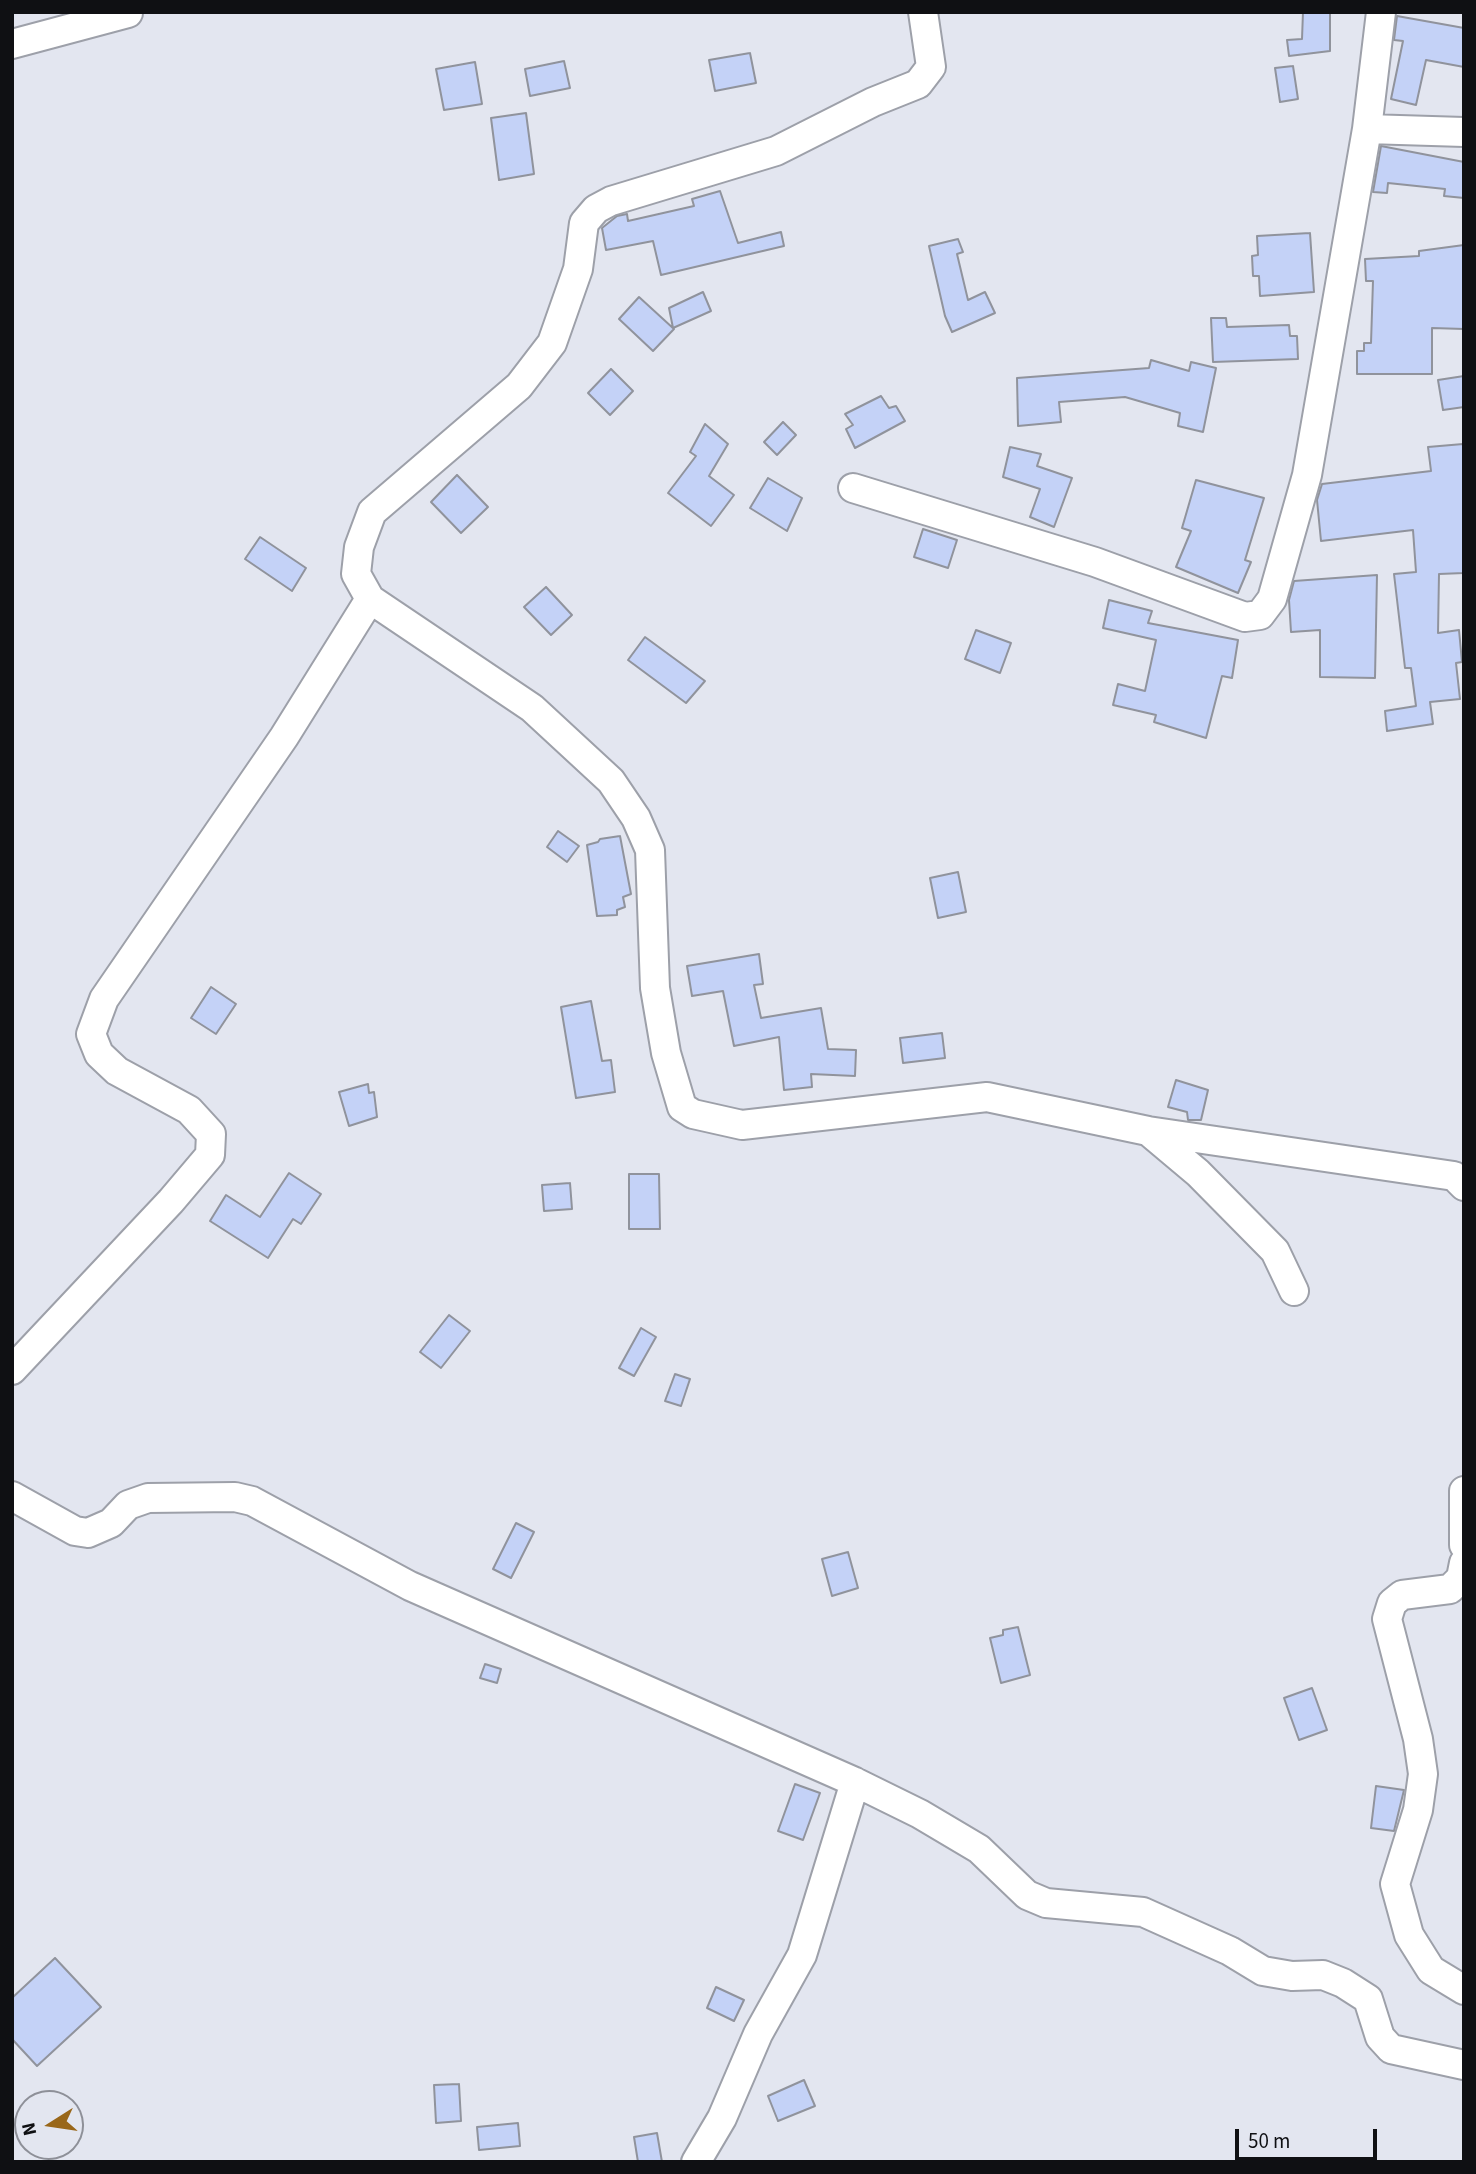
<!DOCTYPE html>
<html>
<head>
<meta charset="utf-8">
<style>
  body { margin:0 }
  #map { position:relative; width:1476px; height:2174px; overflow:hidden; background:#e3e6f0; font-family:"Source Sans 3",sans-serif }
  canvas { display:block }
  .frame { position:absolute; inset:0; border:14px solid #0f1013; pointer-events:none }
  .north { position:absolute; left:14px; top:2090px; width:70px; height:70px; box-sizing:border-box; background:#e3e6f0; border:2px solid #8e9098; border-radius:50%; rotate:258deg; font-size:19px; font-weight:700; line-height:28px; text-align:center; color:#0f1013 }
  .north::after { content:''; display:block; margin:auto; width:24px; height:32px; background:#99671a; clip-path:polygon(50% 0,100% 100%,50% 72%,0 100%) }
  .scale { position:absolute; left:1235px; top:2129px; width:142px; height:32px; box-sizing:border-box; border:4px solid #0f1013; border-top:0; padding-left:9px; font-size:21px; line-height:24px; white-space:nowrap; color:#0f1013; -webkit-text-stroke:5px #e3e6f0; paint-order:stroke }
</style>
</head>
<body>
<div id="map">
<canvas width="1476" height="2174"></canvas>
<div class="frame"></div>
<div class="north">N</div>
<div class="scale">50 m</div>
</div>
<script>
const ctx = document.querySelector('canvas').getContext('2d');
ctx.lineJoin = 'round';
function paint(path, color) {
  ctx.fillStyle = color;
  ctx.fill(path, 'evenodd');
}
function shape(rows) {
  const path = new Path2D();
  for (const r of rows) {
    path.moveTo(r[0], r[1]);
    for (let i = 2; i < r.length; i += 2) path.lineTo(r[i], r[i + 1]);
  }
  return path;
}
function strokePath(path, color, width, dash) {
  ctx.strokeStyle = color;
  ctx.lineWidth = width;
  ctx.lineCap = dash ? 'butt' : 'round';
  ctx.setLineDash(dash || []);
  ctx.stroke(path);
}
const building = shape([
  [1303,12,1330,12,1330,51,1289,56,1287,40,1302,39,1303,12],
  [1397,16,1464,28,1464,67,1426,60,1416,105,1391,99,1403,41,1394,40,1397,16],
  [750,53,756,83,715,91,709,60,750,53],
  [564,61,570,88,530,96,525,69,564,61],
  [475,62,482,104,444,110,436,69,475,62],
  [1293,66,1298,99,1280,102,1275,68,1293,66],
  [526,113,534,174,499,180,491,118,526,113],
  [1381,146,1464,162,1464,198,1444,196,1445,189,1388,183,1387,193,1373,192,1381,146],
  [720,191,738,243,781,232,784,246,661,275,653,241,606,250,602,228,617,216,627,214,628,221,694,206,692,199,720,191],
  [1310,233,1314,292,1260,296,1259,276,1253,276,1252,256,1258,255,1257,236,1310,233],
  [958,239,963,252,957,254,968,300,985,292,995,313,952,332,945,316,929,246,958,239],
  [1464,245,1464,329,1432,328,1432,374,1357,374,1357,351,1364,351,1364,343,1371,343,1373,281,1366,281,1365,259,1419,256,1419,251,1464,245],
  [703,292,711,311,673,328,669,308,703,292],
  [639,297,674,329,653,351,619,319,639,297],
  [1211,318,1226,318,1227,327,1289,325,1290,336,1297,336,1298,359,1213,362,1211,318],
  [1151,360,1189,371,1191,362,1216,368,1203,432,1178,426,1180,413,1125,397,1059,402,1061,422,1018,426,1017,378,1149,368,1151,360],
  [611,369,633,391,610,415,588,393,611,369],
  [1464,376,1464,407,1443,410,1438,380,1464,376],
  [881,396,889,408,896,406,905,421,855,448,846,429,853,425,845,414,881,396],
  [783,422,796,435,777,455,764,442,783,422],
  [705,424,728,444,709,476,734,495,711,526,668,493,696,456,690,452,705,424],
  [1463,444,1464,573,1439,574,1438,633,1459,630,1462,662,1456,663,1460,699,1430,702,1433,724,1387,731,1385,711,1416,706,1411,668,1405,668,1394,574,1416,572,1413,530,1321,541,1317,500,1322,484,1431,471,1428,447,1463,444],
  [1010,447,1041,454,1037,466,1072,478,1054,527,1030,517,1040,489,1003,477,1010,447],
  [457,475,488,507,461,533,431,502,457,475],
  [768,478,802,498,787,531,750,508,768,478],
  [1196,480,1264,498,1245,560,1251,562,1238,593,1176,567,1191,531,1182,528,1196,480],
  [923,529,957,540,948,568,914,557,923,529],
  [260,537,306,568,292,591,245,559,260,537],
  [1377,575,1375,678,1320,677,1320,630,1291,632,1289,600,1294,581,1377,575],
  [546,587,572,615,551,635,524,607,546,587],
  [1109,600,1152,611,1148,623,1238,640,1232,678,1222,676,1206,738,1154,722,1156,715,1113,705,1118,684,1145,691,1156,640,1103,628,1109,600],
  [976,630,1011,643,1000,673,965,659,976,630],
  [645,637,705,681,686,703,628,660,645,637],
  [558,831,579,846,567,862,547,847,558,831],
  [620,836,631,894,623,897,625,907,617,910,617,915,597,916,587,845,598,842,600,839,620,836],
  [958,872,966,912,938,918,930,878,958,872],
  [759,954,763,984,754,985,761,1018,821,1008,828,1049,856,1050,855,1076,811,1074,812,1087,784,1090,779,1037,734,1046,723,991,692,996,687,966,759,954],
  [211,987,236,1004,216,1034,191,1018,211,987],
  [591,1001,602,1061,611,1060,615,1092,576,1098,561,1007,591,1001],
  [942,1033,945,1058,903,1063,900,1038,942,1033],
  [1176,1080,1208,1090,1201,1120,1188,1120,1187,1112,1168,1107,1176,1080],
  [368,1084,369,1093,374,1092,377,1117,349,1126,339,1092,368,1084],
  [289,1173,321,1194,301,1224,293,1219,268,1258,210,1221,226,1195,260,1217,289,1173],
  [629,1174,659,1174,660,1229,629,1229,629,1174],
  [570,1183,572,1209,544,1211,542,1185,570,1183],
  [449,1315,470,1331,441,1368,420,1352,449,1315],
  [641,1328,656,1337,634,1376,619,1368,641,1328],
  [675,1374,690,1379,681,1406,665,1401,675,1374],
  [516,1523,534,1532,511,1578,493,1569,516,1523],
  [848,1552,858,1588,832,1596,822,1559,848,1552],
  [1018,1627,1030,1675,1001,1683,990,1638,1003,1635,1003,1630,1018,1627],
  [485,1664,501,1669,497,1683,480,1678,485,1664],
  [1312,1688,1327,1730,1299,1740,1284,1698,1312,1688],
  [795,1784,820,1793,803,1840,778,1831,795,1784],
  [1376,1786,1404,1790,1394,1831,1371,1828,1376,1786],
  [55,1958,101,2007,37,2066,12,2039,12,1998,55,1958],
  [716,1987,744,2000,734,2021,707,2008,716,1987],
  [804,2080,815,2106,778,2121,768,2096,804,2080],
  [459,2084,461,2121,436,2123,434,2085,459,2084],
  [518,2123,520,2146,479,2150,477,2127,518,2123],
  [657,2133,662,2162,638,2162,634,2137,657,2133]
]);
const minor = shape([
  [923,12,931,67,918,84,873,102,776,151,611,201,596,209,584,223,578,269,552,343,519,386,372,512,359,547,356,574,370,599,532,708,611,781,636,818,650,850,655,988,666,1053,682,1107,693,1114,742,1125,987,1097,1148,1131,1198,1173,1275,1251,1294,1291],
  [12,44,128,13],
  [1367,129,1464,132],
  [853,488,1095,562,1245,617,1260,615,1272,599,1307,475,1367,129,1381,12],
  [1148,1131,1454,1176,1464,1186],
  [12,1370,171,1201,210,1155,211,1134,189,1110,117,1071,99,1054,91,1034,104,999,284,737,370,599],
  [1464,1491,1464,1545],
  [12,1496,75,1531,88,1533,111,1523,128,1505,148,1498,235,1497,252,1501,410,1586,855,1782,920,1814,979,1849,1027,1895,1046,1903,1143,1912,1230,1951,1263,1971,1292,1976,1323,1975,1343,1983,1368,1999,1380,2037,1391,2049,1464,2065],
  [1464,1563,1461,1578,1450,1589,1402,1595,1392,1603,1387,1619,1418,1739,1423,1774,1418,1810,1395,1884,1409,1935,1431,1970,1464,1990],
  [696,2162,722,2118,758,2034,802,1955,855,1782]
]);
paint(building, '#c4d2f7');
strokePath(building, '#90939c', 2);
strokePath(minor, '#9da0a9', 32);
strokePath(minor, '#fff', 28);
</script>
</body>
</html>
